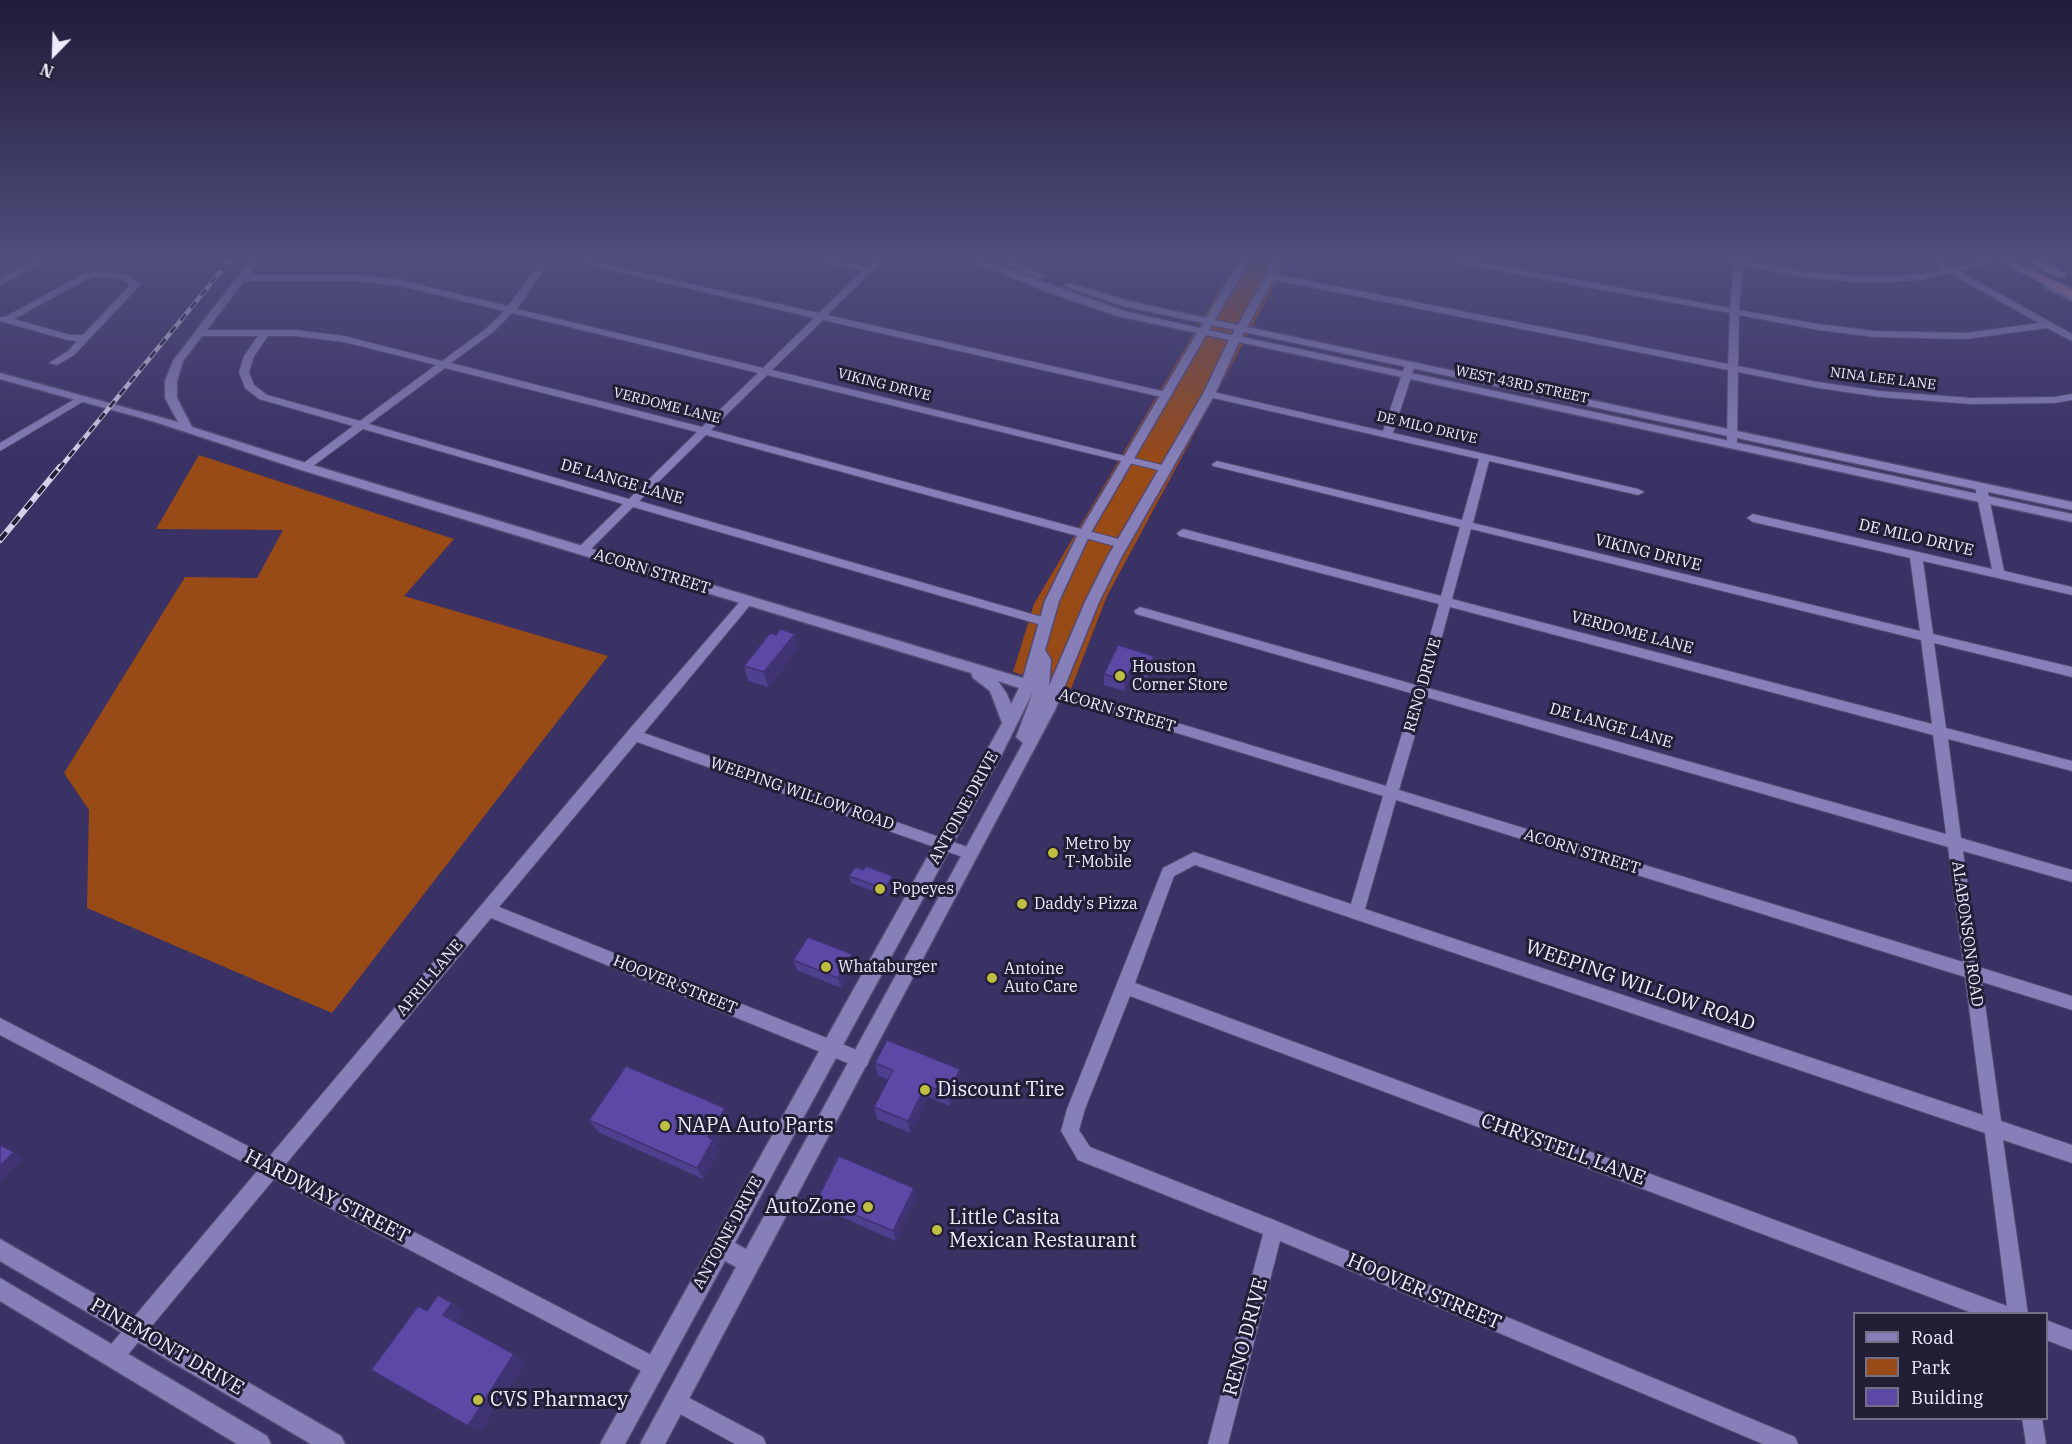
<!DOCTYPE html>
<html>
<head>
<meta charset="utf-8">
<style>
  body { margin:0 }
  #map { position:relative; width:2072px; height:1444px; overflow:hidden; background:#3a3164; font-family:"IBM Plex Serif",serif }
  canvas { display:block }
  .legend { position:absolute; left:1853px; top:1312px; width:195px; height:108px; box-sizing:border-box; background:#211e35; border:2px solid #737086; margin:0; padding:8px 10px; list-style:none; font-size:18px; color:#edecff }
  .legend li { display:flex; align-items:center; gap:12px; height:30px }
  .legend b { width:30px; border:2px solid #737086 }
  .north { position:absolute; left:24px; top:24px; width:60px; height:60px; -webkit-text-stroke:4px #211e35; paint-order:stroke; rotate:203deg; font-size:16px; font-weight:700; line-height:24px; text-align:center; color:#edecff }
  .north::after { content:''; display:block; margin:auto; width:21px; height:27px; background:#edecff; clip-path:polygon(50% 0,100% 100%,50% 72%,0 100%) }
</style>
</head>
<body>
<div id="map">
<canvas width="2072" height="1444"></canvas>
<ul class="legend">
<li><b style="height:8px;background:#867fb8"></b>Road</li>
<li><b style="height:16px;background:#984a17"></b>Park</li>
<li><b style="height:16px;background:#5c49a6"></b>Building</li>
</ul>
<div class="north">N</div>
</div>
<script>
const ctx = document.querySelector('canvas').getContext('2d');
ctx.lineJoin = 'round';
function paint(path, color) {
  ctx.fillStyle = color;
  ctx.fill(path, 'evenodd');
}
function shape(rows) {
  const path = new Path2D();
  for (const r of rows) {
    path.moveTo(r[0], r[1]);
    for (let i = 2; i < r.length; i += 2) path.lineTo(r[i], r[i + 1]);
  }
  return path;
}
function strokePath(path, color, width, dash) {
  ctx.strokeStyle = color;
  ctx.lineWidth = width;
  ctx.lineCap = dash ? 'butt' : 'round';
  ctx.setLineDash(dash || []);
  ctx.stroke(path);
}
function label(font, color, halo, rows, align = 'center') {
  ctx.font = font + ' "IBM Plex Serif",serif';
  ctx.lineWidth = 6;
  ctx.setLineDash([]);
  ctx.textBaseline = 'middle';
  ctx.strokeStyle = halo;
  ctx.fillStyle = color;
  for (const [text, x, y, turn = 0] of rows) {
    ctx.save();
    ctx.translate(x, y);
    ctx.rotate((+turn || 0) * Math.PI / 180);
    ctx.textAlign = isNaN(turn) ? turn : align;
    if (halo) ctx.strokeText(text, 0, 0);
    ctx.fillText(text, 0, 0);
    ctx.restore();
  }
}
const green = shape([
  [1237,260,1288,260,1107,596,1071,689,1013,672,1034,604],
  [199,455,454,539,404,596,608,656,332,1013,87,908,89,810,64,773,185,577,257,578,283,530,156,529]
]);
const street = shape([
  [542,260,550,260,517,309,763,368,814,318,569,260,584,260,819,313,862,271,815,260,832,260,866,267,877,260,887,260,871,272,827,315,1166,392,1171,395,1166,398,823,320,772,370,1166,466,1171,469,1166,472,767,375,711,430,1126,541,1128,544,1122,548,706,435,639,501,1049,619,1051,622,1045,626,633,507,586,554,578,554,576,551,578,548,623,504,363,429,309,469,301,469,301,465,353,426,259,399,245,388,239,372,244,356,258,336,199,336,194,333,199,330,295,330,344,336,442,361,487,328,504,311,400,286,361,281,241,281,237,278,241,275,361,275,400,280,508,306,542,260],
  [512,313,758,373,702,427,451,363,493,332,512,313],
  [268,336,295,336,344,342,436,365,360,421,267,395,254,385,249,372,254,356,268,336],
  [445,368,697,432,629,499,369,424,445,368],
  [1229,260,1246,260,1248,262,1244,265,1229,260],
  [1451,260,1469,260,1730,308,1734,264,1720,260,1743,260,1807,272,1870,277,1921,274,1943,270,1928,260,1938,260,1952,267,1986,260,2001,260,1959,271,2072,334,2072,341,2047,328,1966,339,1875,337,1818,330,1739,315,1738,366,1818,382,1880,391,1971,398,2054,397,2072,394,2072,400,2054,403,1971,404,1880,397,1818,388,1738,372,1737,445,1732,448,1727,445,1728,370,1270,279,1266,276,1270,273,1728,364,1730,313,1455,263,1451,260],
  [1743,266,1807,278,1870,283,1921,280,1949,273,2039,323,1966,333,1875,331,1818,324,1739,310,1743,266],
  [95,271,127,275,141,284,74,355,57,365,49,363,68,351,77,341,67,340,0,321,0,317,5,317,79,276,95,271],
  [95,277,122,279,130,285,83,335,70,335,14,319,85,280,95,277],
  [1410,362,1415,365,1393,433,1638,489,1644,492,1638,495,1489,461,1473,523,1920,631,1910,558,1753,522,1747,518,1753,514,1992,569,1975,487,1981,484,1987,487,2004,571,2072,587,2072,595,1923,561,1933,634,2072,667,2072,677,1934,643,1946,728,2072,761,2072,771,1948,739,1961,838,2072,870,2072,882,1963,851,1979,967,2072,996,2072,1010,1982,982,2001,1121,2072,1145,2072,1163,2003,1140,2028,1314,1975,1314,1130,996,1085,1109,1079,1130,1090,1147,1274,1220,1795,1437,1798,1444,1763,1444,1280,1241,1228,1444,1208,1444,1263,1234,1078,1160,1061,1131,1067,1109,1163,868,1194,852,1351,904,1383,796,1118,715,1049,696,1047,693,1054,688,1118,705,1386,786,1414,694,1136,614,1134,611,1140,607,1416,685,1439,604,1179,536,1177,533,1183,529,1441,596,1460,527,1213,466,1212,464,1217,461,1462,520,1479,459,1209,397,1204,394,1209,391,1383,431,1405,365,1410,362],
  [1471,529,1921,640,1932,724,1452,599,1471,529],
  [1450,607,1933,735,1946,834,1428,688,1450,607],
  [1426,697,1948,847,1963,962,1399,790,1426,697],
  [1396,800,1965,977,1983,1115,1365,909,1396,800],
  [1195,865,1985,1133,2007,1306,1135,983,1174,876,1195,865],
  [80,396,85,399,84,401,0,451,0,443,80,396],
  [747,597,753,601,751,604,644,733,976,850,978,854,976,858,971,860,637,742,499,907,867,1054,869,1060,867,1066,861,1068,855,1066,491,918,285,1165,661,1360,664,1367,661,1374,654,1377,647,1374,274,1179,121,1363,114,1366,107,1363,104,1356,107,1349,258,1170,0,1035,0,1018,269,1157,628,731,743,598,747,597],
  [2046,1320,2072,1330,2072,1350,2046,1340,2046,1320],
  [676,1391,763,1437,766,1444,735,1444,669,1408,666,1401,669,1394,676,1391],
  [2022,1418,2042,1418,2046,1444,2026,1444,2022,1418]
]);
const secondary = shape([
  [34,260,46,260,0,285,0,278,34,260],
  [250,260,260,260,183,361,177,381,177,398,192,427,309,464,1023,678,1045,601,1078,534,1197,333,1117,316,1045,291,968,260,982,260,1124,311,1200,328,1203,323,1123,306,1064,286,1069,283,1129,301,1206,318,1240,260,1250,260,1215,320,1238,325,1274,260,1284,260,1247,327,2072,502,2072,510,1244,332,1242,337,2072,514,2072,522,1239,342,1215,394,1122,556,1099,602,1055,710,665,1444,640,1444,736,1267,725,1261,625,1444,600,1444,1002,723,990,691,973,678,971,673,301,470,152,421,0,379,0,373,178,422,165,398,165,381,173,361,250,260],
  [1212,325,1235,330,1232,335,1209,330,1212,325],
  [1206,335,1229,340,1203,394,1108,556,1085,602,1049,686,1051,660,1045,650,1059,601,1090,534,1206,335],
  [998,681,1019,688,1011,704,1007,694,998,681],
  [1033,692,1016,737,1023,743,746,1249,735,1243,1002,754,1033,692],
  [998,260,1011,260,1046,276,1037,278,998,260],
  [2045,284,2053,284,2072,294,2072,301,2045,288,2045,284],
  [0,1239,341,1436,345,1444,311,1444,0,1261,0,1239],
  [0,1278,267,1436,271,1444,237,1444,0,1301,0,1278]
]);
const highway = shape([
  [1996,260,2011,260,2072,289,2072,298,1996,260],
  [2026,260,2041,260,2066,274,2064,277,2056,277,2026,260]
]);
const railFar1 = shape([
  [59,469,230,260]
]);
const rail = shape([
  [0,540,60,467]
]);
const wall = shape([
  [1118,645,1153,667,1147,678,1133,674,1124,691,1104,685,1104,674],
  [798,649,768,687,748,681,744,666],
  [863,870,893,876,894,883,887,896,851,883,849,876],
  [793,960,855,964,841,988,797,970],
  [875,1063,961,1081,950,1106,928,1097,910,1133,877,1119,874,1107,888,1080,878,1075],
  [589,1120,731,1120,716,1145,720,1151,703,1179,598,1132],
  [839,1156,916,1199,896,1241,837,1215,816,1220,812,1210]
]);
const shadedWall = shape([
  [795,634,798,649,768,687,764,672],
  [1154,656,1153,667,1147,678,1148,667],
  [1134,663,1133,674,1124,691,1125,680],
  [893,876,894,883,887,896,885,889],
  [852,954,855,964,841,988,838,978],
  [960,1069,961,1081,950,1106,948,1094],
  [926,1085,928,1097,910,1133,908,1121],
  [725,1108,731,1120,716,1145,720,1151,703,1179,697,1168,708,1137],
  [14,1152,24,1158,0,1181,0,1166],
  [914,1188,916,1199,896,1241,893,1231],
  [832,1205,837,1215,816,1220,812,1210],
  [452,1303,464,1311,456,1324,443,1315],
  [514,1354,526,1362,480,1432,468,1426]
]);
const building = shape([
  [780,629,795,634,764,672,744,666,770,633,776,635,780,629],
  [1118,645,1154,656,1148,667,1134,663,1125,680,1104,674,1118,645],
  [866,866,893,876,885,889,849,876,855,867,863,870,866,866],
  [808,937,852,954,838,978,793,960,808,937],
  [887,1040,960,1069,948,1094,926,1085,908,1121,874,1107,893,1070,875,1063,887,1040],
  [626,1066,725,1108,708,1137,713,1140,697,1168,589,1120,626,1066],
  [0,1145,14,1152,0,1166,0,1145],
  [839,1156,914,1188,893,1231,832,1205,812,1210,839,1156],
  [438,1295,452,1303,443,1315,514,1354,468,1426,371,1370,418,1306,427,1311,438,1295]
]);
const markers = [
  [1120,676,6,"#bebe42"],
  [1053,853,6,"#bebe42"],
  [880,889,6,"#bebe42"],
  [1022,904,6,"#bebe42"],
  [826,967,6,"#bebe42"],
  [992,978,6,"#bebe42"],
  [925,1090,6,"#bebe42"],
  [665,1126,6,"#bebe42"],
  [868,1207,6,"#bebe42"],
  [937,1230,6,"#bebe42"],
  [478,1400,6,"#bebe42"]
];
const farStreetnames = [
  ["NINA LEE LANE",1883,379,7],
  ["VIKING DRIVE",884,385,14],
  ["WEST 43RD STREET",1522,385,12],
  ["VERDOME LANE",667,406,14],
  ["DE MILO DRIVE",1427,428,13]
];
const streetNames = [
  ["DE LANGE LANE",622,482,16],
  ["DE MILO DRIVE",1916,538,13],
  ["VIKING DRIVE",1648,553,14],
  ["ACORN STREET",652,572,17],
  ["VERDOME LANE",1632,633,15],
  ["RENO DRIVE",1423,685,-74],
  ["ACORN STREET",1117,711,16],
  ["DE LANGE LANE",1611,726,16],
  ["WEEPING WILLOW ROAD",802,794,19],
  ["ANTOINE DRIVE",964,808,-61],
  ["ACORN STREET",1582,852,17],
  ["ALABONSON ROAD",1967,934,82],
  ["APRIL LANE",430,978,-50],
  ["HOOVER STREET",675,985,22],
  ["ANTOINE DRIVE",728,1233,-61]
];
const poiNames = [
  ["Houston",1132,667],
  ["Corner Store",1132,685],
  ["Metro by",1065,844],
  ["T-Mobile",1065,862],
  ["Popeyes",892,889],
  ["Daddy's Pizza",1034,904],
  ["Whataburger",838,967],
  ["Antoine",1004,969],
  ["Auto Care",1004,987]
];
const nearStreetnames = [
  ["WEEPING WILLOW ROAD",1640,986,19],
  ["CHRYSTELL LANE",1563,1150,20],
  ["HARDWAY STREET",327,1197,27],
  ["HOOVER STREET",1424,1292,23],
  ["RENO DRIVE",1246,1337,-75],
  ["PINEMONT DRIVE",167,1347,30]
];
const nearPoinames = [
  ["Discount Tire",937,1090],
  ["NAPA Auto Parts",677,1126],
  ["AutoZone",856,1207,"right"],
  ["Little Casita",949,1218],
  ["Mexican Restaurant",949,1241],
  ["CVS Pharmacy",490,1400]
];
paint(green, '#984a17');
strokePath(street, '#534a73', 2);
strokePath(secondary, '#534a73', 3);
strokePath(highway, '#534a73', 3);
paint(street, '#867fb8');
paint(secondary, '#867fb8');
paint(highway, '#da97b7');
strokePath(railFar1, '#d4d2e9', 4.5);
strokePath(rail, '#d4d2e9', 6);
strokePath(railFar1, '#211e35', 3, [8]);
strokePath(rail, '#211e35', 4, [10]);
paint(wall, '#4f3f8f');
paint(shadedWall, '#403374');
paint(building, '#5c49a6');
strokePath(building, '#403374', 1.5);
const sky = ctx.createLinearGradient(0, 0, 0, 462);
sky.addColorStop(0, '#201b37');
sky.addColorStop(0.56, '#4f4e7d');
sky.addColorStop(1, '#4f4e7d00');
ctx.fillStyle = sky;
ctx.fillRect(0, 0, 2072, 462);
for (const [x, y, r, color] of markers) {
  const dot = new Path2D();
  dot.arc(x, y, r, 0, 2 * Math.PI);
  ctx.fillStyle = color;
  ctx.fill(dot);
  strokePath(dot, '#211e35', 2);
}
label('14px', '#edecff', '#211e35', farStreetnames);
label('16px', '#edecff', '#211e35', streetNames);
label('16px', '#edecff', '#211e35', poiNames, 'left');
label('20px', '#edecff', '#211e35', nearStreetnames);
label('20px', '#edecff', '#211e35', nearPoinames, 'left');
</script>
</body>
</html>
